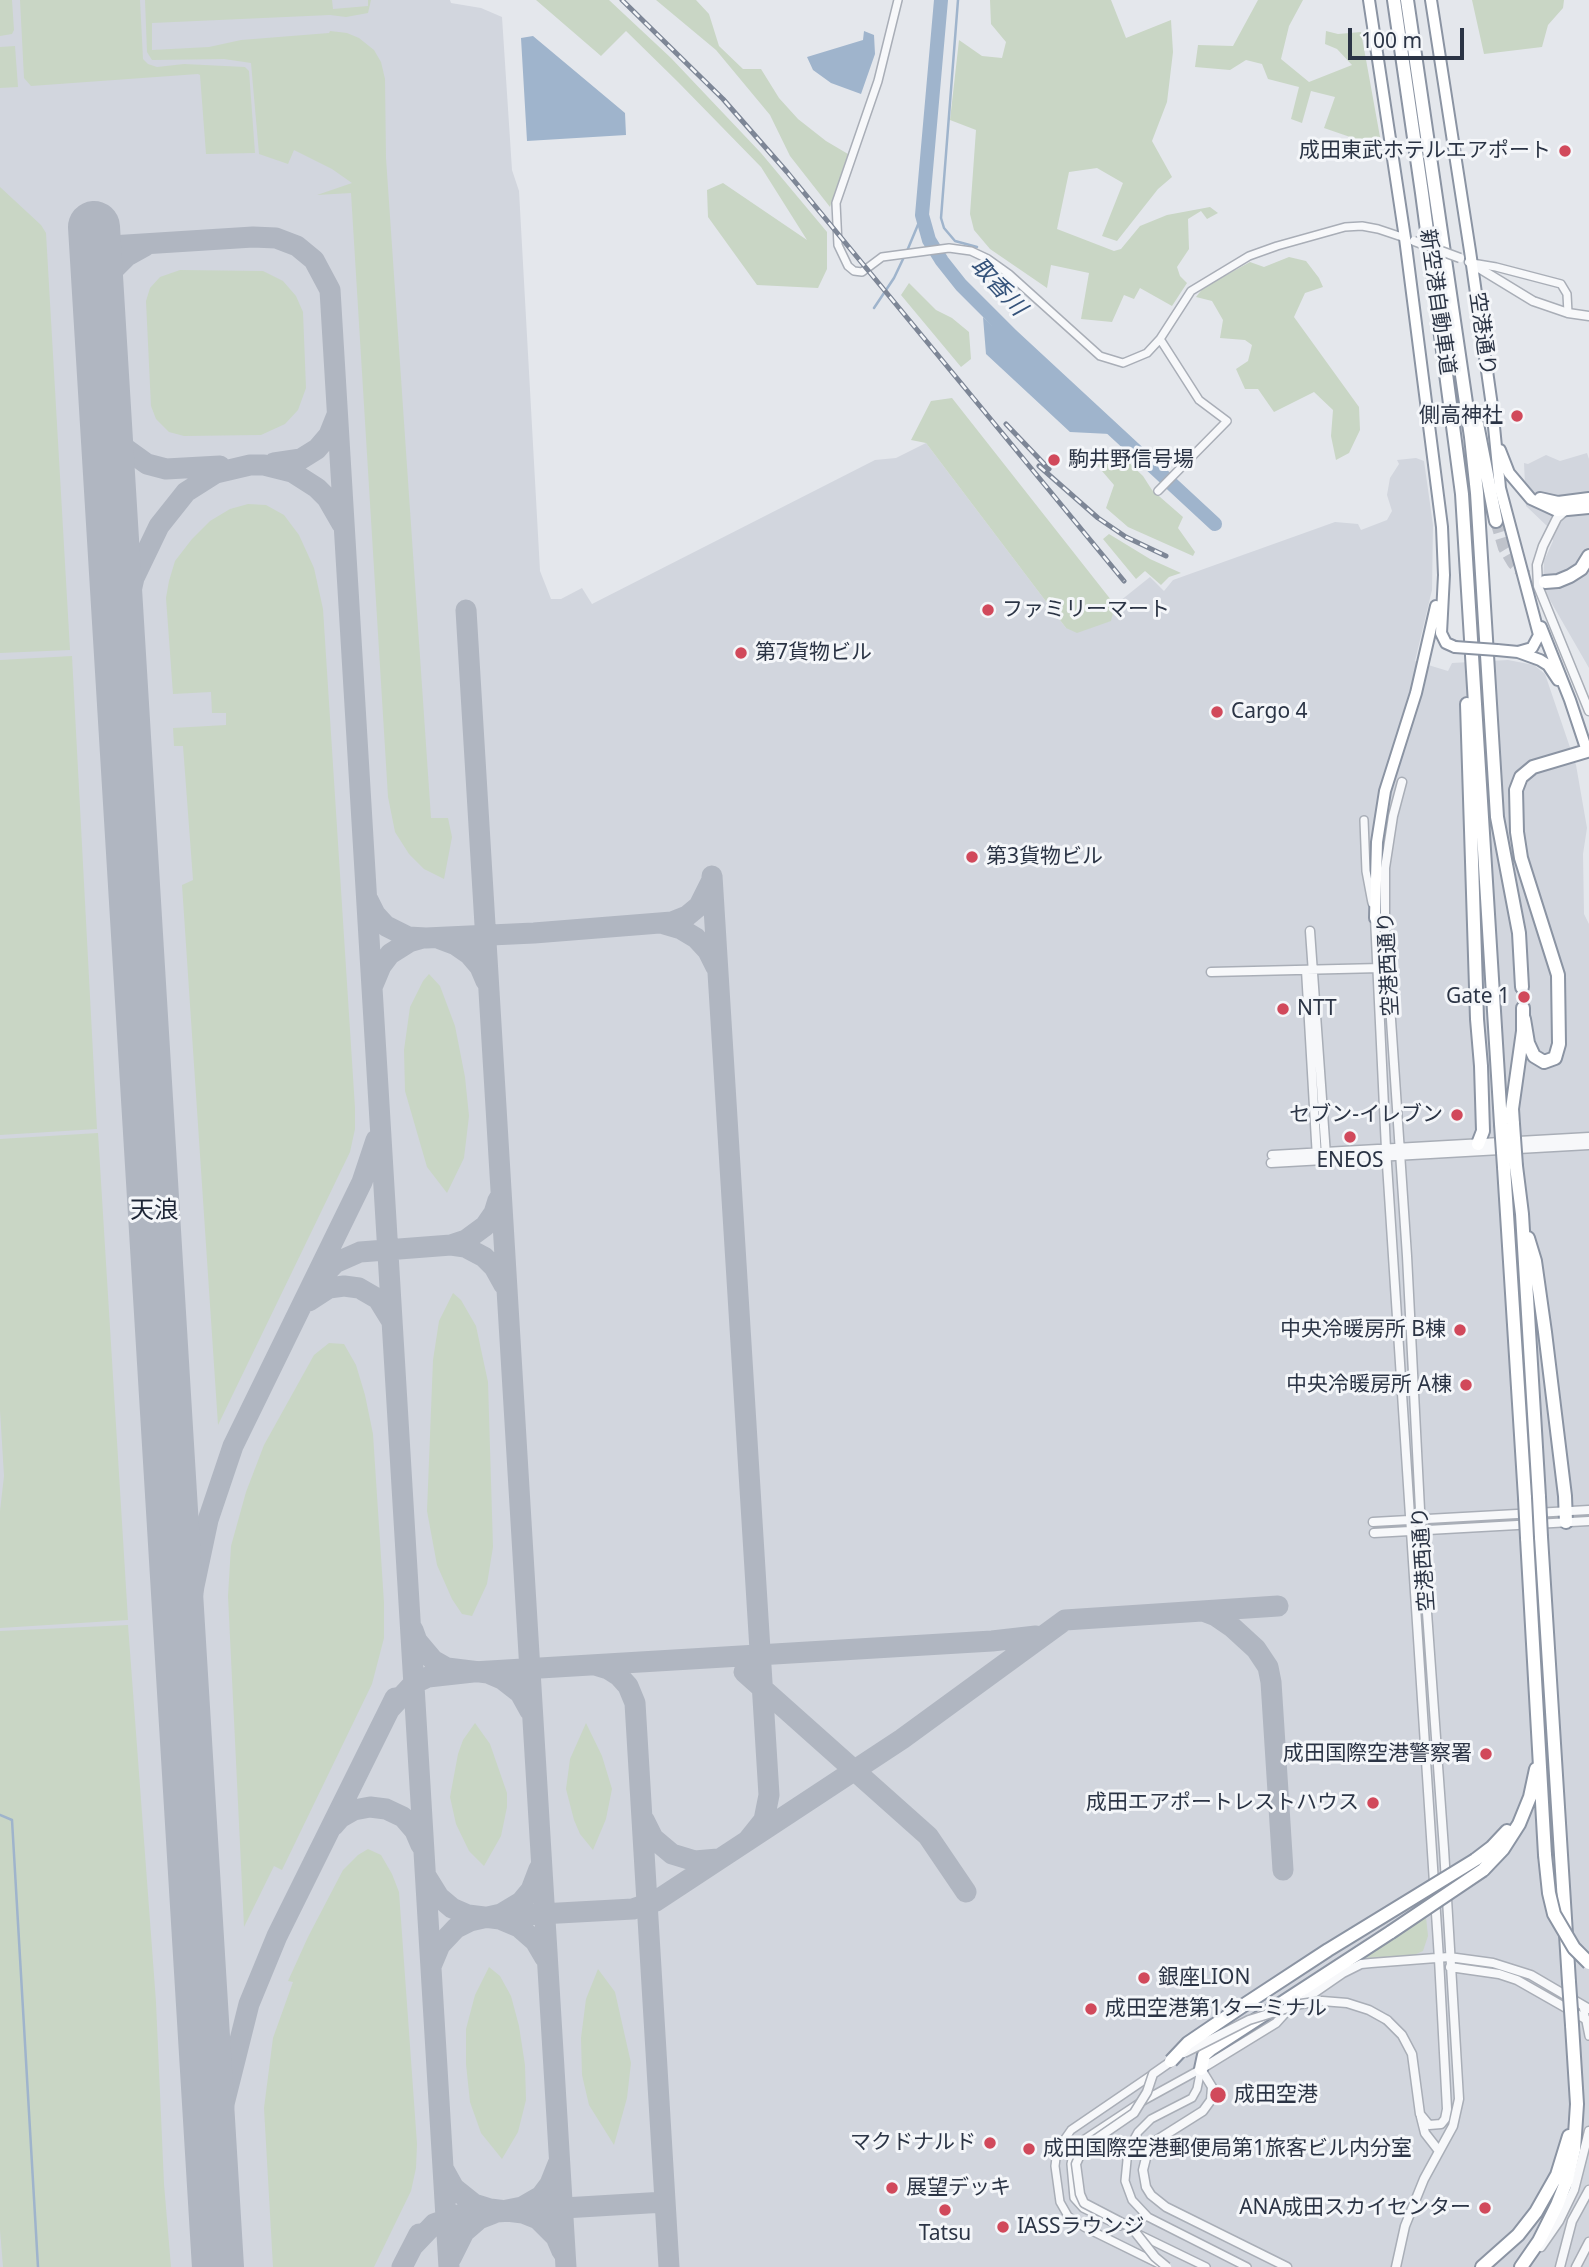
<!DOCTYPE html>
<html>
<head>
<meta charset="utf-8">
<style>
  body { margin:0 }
  #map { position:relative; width:1589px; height:2267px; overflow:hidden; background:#e4e7ec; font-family:"Noto Sans",sans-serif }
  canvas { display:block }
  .scale { position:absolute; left:1348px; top:28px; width:116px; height:32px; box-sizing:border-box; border:4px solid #2b3445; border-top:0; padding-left:9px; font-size:21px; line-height:24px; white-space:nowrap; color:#2b3445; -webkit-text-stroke:5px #f4f6f9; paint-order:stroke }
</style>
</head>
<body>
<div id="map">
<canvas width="1589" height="2267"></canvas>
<div class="scale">100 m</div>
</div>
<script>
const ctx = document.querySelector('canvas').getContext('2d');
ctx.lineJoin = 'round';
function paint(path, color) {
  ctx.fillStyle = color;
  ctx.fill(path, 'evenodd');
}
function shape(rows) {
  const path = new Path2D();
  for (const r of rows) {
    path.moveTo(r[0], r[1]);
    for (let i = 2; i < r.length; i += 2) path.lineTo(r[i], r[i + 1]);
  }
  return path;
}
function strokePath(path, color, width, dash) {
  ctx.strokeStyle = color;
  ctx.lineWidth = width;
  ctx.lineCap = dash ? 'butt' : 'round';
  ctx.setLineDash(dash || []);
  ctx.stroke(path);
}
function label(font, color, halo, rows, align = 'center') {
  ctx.font = font + ' "Noto Sans","Noto Sans JP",sans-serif';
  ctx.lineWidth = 6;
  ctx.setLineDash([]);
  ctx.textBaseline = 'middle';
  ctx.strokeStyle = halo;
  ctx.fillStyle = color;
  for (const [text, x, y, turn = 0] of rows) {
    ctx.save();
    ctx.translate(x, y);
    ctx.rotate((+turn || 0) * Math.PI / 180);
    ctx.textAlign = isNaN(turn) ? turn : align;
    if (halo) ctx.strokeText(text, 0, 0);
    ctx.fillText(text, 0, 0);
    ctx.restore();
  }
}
const built = shape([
  [0,0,450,0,451,3,481,8,502,17,512,170,519,191,540,571,551,599,561,599,582,588,592,604,875,460,896,458,926,443,1066,628,1110,621,1115,605,1150,577,1164,591,1173,580,1335,522,1358,524,1361,530,1387,520,1392,511,1387,495,1390,478,1399,464,1397,460,1416,458,1424,461,1433,525,1432,590,1415,661,1448,671,1452,663,1508,660,1534,665,1545,674,1576,765,1587,828,1583,854,1584,914,1589,924,1589,2267,0,2267],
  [1587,453,1589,459,1589,668,1543,588,1544,561,1553,541,1547,526,1526,506,1524,463,1528,464,1546,455,1560,461]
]);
const green = shape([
  [0,0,12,0,14,30,12,34,0,36],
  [20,0,140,0,143,59,148,64,157,67,184,64,245,67,249,71,255,153,206,154,200,75,198,74,31,86,24,78],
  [145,0,332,0,333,9,368,6,368,0,371,0,368,13,346,17,330,15,152,23,152,50,209,47,241,40,329,33,330,31,347,33,359,38,374,50,381,62,385,79,386,158,431,818,448,818,452,837,444,879,424,869,409,854,395,832,388,797,351,193,317,195,352,183,332,169,294,150,288,164,259,154,251,63,224,59,152,60,147,52],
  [536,0,609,0,671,58,761,153,827,232,827,269,818,288,757,285,708,217,707,190,723,183,807,240,761,167,678,82,626,31,601,56],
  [656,0,696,0,709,14,719,46,743,69,761,69,779,98,798,119,826,141,848,154,830,207,790,156,770,115,716,50],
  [990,0,1111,0,1126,38,1171,20,1173,52,1167,102,1152,141,1172,177,1158,189,1117,241,1102,236,1123,183,1097,168,1069,172,1057,229,1114,251,1121,249,1140,226,1167,215,1210,207,1218,213,1207,219,1201,211,1188,219,1189,249,1177,267,1180,276,1187,283,1172,306,1140,288,1134,299,1124,295,1112,322,1081,319,1089,273,1051,265,1047,288,990,249,974,230,970,214,976,130,950,120,959,40,982,56,1002,58,1006,42,991,24],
  [1258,0,1303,0,1289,26,1281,59,1309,82,1352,65,1337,49,1325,44,1326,31,1338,34,1361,32,1382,148,1324,128,1335,97,1311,91,1302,123,1291,119,1299,87,1268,79,1262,64,1246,60,1230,70,1195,67,1198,45,1233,46],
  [1472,0,1564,0,1563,8,1548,25,1542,47,1484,54],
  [15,46,18,87,0,88,0,47],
  [0,187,41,225,46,233,70,650,0,653],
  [1289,257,1306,261,1319,278,1323,287,1305,293,1294,317,1359,407,1360,430,1349,453,1336,460,1331,436,1333,410,1314,392,1274,412,1258,389,1245,389,1236,369,1248,361,1252,345,1245,340,1220,338,1223,320,1212,301,1196,297,1203,288,1250,262,1264,267],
  [180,270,263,271,283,281,296,296,303,312,306,388,298,410,285,424,261,435,184,436,169,432,156,419,151,406,146,301,150,288,160,277],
  [909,283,936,310,952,318,969,332,971,359,961,367,901,295],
  [952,398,1115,605,1111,621,1077,633,1066,628,926,443,911,440,931,401],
  [1104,456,1125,459,1143,476,1152,490,1183,517,1178,528,1195,552,1193,556,1128,527,1106,508,1114,485,1096,464],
  [248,504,266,505,284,515,299,535,314,568,323,609,355,1108,355,1129,350,1152,218,1425,182,885,193,880,183,746,174,746,173,728,226,725,226,713,212,713,211,692,173,694,166,598,169,581,175,561,192,539,210,521,230,509],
  [1109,534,1150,559,1181,573,1169,577,1161,585,1145,571,1136,579,1103,539],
  [72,656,97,1129,0,1135,0,660],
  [429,974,440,986,455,1026,465,1077,469,1116,464,1158,447,1193,427,1167,405,1091,404,1050,410,1007,423,981],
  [98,1133,128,1620,0,1628,0,1511,4,1476,0,1410,0,1139],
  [453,1293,461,1300,476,1326,488,1382,493,1547,487,1584,472,1616,462,1614,452,1599,437,1565,427,1511,433,1360,439,1321],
  [329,1343,344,1344,356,1365,365,1395,373,1434,384,1603,384,1638,372,1684,282,1870,274,1866,244,1927,228,1596,231,1546,246,1492,264,1445,314,1355],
  [128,1625,156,2002,164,2184,171,2267,3,2267,0,2230,0,1631],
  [475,1723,490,1744,507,1793,507,1807,501,1836,484,1866,469,1851,456,1824,450,1797,458,1754,463,1740],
  [586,1723,602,1756,612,1789,606,1819,593,1850,580,1834,574,1820,566,1789,570,1759],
  [368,1849,381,1855,392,1874,399,1892,417,2144,416,2168,411,2191,374,2267,273,2267,264,2108,273,2038,293,1982,288,1981,308,1937,343,1870,358,1855],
  [1426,1917,1428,1936,1423,1951,1412,1956,1363,1958],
  [489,1967,500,1976,511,1996,519,2026,525,2065,526,2100,518,2132,502,2159,481,2133,470,2102,466,2064,466,2029,475,1995],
  [598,1969,615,1992,631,2063,627,2098,614,2145,589,2105,582,2075,581,2038,586,1999]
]);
const water = shape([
  [864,31,874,35,875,54,861,94,831,83,813,70,807,57,863,40],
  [533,36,625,113,626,135,527,141,521,38],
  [983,317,1110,434,1070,432,986,354]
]);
const stream = shape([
  [958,0,941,218,944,228,955,241,977,247],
  [907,251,922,215],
  [874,308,894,278,904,257],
  [0,1815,12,1820,38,2267]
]);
const river = shape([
  [941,0,922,215,929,240,942,261,961,285,1012,336,1215,524]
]);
const taxiway = shape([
  [95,247,253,237,276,238,297,246,314,260,330,290,449,2267],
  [99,307,105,282,115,268,127,256,145,246],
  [105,410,111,430,122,446,147,464,166,469,220,466],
  [274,463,301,459,317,449,329,435,337,415],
  [466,610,566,2267],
  [121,635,134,578,159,526,186,492,216,473,250,465,264,465,292,472,317,488,327,498,342,524],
  [712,876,769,1795,764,1820,748,1840],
  [368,900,375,914,386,926,408,937,426,938,534,933,672,922,687,916,699,906,711,882],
  [664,924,681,929,696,938,708,951,716,967],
  [440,939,456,945,469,954,480,967,486,981],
  [373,985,381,966,390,954,409,942,423,938],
  [451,1245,465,1247,484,1257,494,1267,504,1285],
  [320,1279,335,1263,360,1252,451,1245,466,1240,485,1226,494,1213,498,1200],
  [309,1301,329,1288,344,1286,359,1288,378,1299,391,1320],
  [1203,1611,1216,1616,1232,1627,1256,1649,1268,1667,1271,1682,1283,1870],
  [413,1630,417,1641,433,1660,447,1668,488,1673,502,1679,520,1693,530,1711],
  [595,1665,608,1669,619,1676,628,1686,635,1703,669,2267],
  [182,1666,194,1586,208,1520,233,1446,362,1182,376,1140],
  [744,1672,928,1836,966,1892],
  [389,1710,413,1684,428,1677,473,1672,992,1641,1036,1636],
  [644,1820,653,1838,672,1854,695,1861,718,1859],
  [333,1826,340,1818,354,1810,370,1807,386,1809,403,1817,415,1831,421,1845],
  [426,1876,439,1897,452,1908,468,1915,500,1919,519,1927,535,1941,545,1958],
  [485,1917,633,1909,656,1901,902,1739,1065,1620,1278,1606],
  [432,1964,440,1945,456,1928,470,1921,501,1914,521,1902,531,1890,539,1869],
  [444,2170,454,2188,474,2204,490,2209,523,2213,538,2219,556,2237,562,2251],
  [214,2206,224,2104,249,2004,277,1936,395,1698],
  [413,2246,434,2224,462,2214,665,2202],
  [451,2258,464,2232,479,2219,497,2212,522,2207,541,2196,550,2184,558,2164],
  [402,2267,419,2234]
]);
const runway = shape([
  [94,227,218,2267]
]);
const motorwayTunnel = shape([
  [1496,521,1504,548,1513,563,1525,575,1545,582],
  [1522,987,1523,1008]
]);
const minor = shape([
  [898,0,878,81,836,203,838,245,848,266,854,271,862,272,882,257,949,248,971,251,988,259,1009,274,1100,356,1123,363,1147,353,1160,339,1191,291,1249,256,1277,246,1345,227,1362,226,1378,229,1405,238],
  [1472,263,1496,267,1561,284,1567,294,1568,313],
  [1158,491,1227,421,1199,400,1160,339],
  [1364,820,1366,871,1372,903],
  [1583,2006,1589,2036],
  [1201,2069,1197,2089,1192,2098,1151,2119,1138,2132,1128,2150,1125,2181,1132,2200,1148,2217,1247,2267],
  [1153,2074,1071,2130,1057,2150,1055,2166,1060,2202,1068,2216,1084,2227,1159,2264],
  [1120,2226,1083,2208,1074,2198,1071,2164,1074,2150,1085,2139,1141,2102,1201,2069],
  [1138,2234,1206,2267]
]);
const tertiary = shape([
  [1469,262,1533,301,1568,313,1589,316],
  [1564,512,1557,518,1543,546,1537,565,1538,586,1589,711],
  [1375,918,1386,1149,1439,1959,1447,2109,1445,2119,1441,2124,1429,2125,1420,2114,1412,2054,1402,2035,1387,2020],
  [1310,931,1326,1155],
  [1306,970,1317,1158],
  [1211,972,1381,968],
  [1272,1155,1589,1137],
  [1271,1163,1589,1145],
  [1373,1522,1589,1510],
  [1374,1533,1589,1521],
  [1450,1967,1499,1974,1517,1980,1589,2021],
  [1421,2117,1425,2133,1439,2151],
  [1541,2247,1559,2221,1574,2190,1589,2131],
  [1287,2267,1166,2207,1151,2195,1146,2187,1143,2170,1147,2154,1157,2140,1203,2111,1211,2100,1212,2087,1201,2069,1276,2023,1285,2013,1343,1973,1361,1964,1371,1963,1449,1957,1493,1963,1531,1975,1589,2009],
  [1396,2267,1405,2226,1424,2179,1453,2126,1459,2099,1444,1849,1421,1529,1407,1256,1385,931,1385,868,1393,816,1402,782],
  [1560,2267,1572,2221,1589,2190],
  [1576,2267,1589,2242]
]);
const trunk = shape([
  [1369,0,1405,238,1442,527,1444,575,1441,633,1446,643,1455,647],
  [1431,0,1470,251,1492,406,1500,488,1539,635,1532,648,1518,652],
  [1500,450,1509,473,1531,499,1557,511,1589,508],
  [1540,498,1558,502,1589,498],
  [1541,627,1570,700,1587,751],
  [1497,650,1518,652,1540,660,1548,665,1558,680],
  [1375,918,1377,842,1385,791,1416,693,1436,606]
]);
const motorway = shape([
  [1394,0,1422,193,1462,494,1501,1124],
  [1407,0,1471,437,1477,493,1497,817,1519,933,1522,987],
  [1477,424,1496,521],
  [1545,582,1558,581,1570,576,1581,569,1589,556],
  [1467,704,1477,1019,1481,1066,1483,1131,1478,1144],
  [1524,1019,1528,1043,1534,1056,1544,1062,1555,1058,1559,1044,1558,975,1521,858,1517,832,1516,790,1521,777,1533,767,1587,751],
  [1513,1124,1512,1109,1523,1031,1523,1008],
  [1516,1166,1522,1214,1539,1497],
  [1504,1167,1525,1498],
  [1528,1238,1535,1261,1545,1332,1565,1496,1566,1522],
  [1541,1537,1569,1982],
  [1527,1538,1545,1855],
  [1475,1860,1492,1847,1507,1831],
  [1483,1870,1503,1849,1519,1824,1530,1797,1536,1769],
  [1201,2069,1204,2055,1211,2049,1391,1932],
  [1482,2267,1518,2235,1536,2212,1557,2175,1569,2136],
  [1521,2267,1539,2241,1557,2205,1567,2180,1574,2150,1577,2104,1572,2025]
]);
const rail = shape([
  [622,0,723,99,787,172,1124,581],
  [1006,424,1049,469],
  [1039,466,1098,518,1126,537,1166,556]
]);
const tertiaryBridge = shape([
  [1414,241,1460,258],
  [1184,2053,1249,2020,1301,2004,1322,2001,1347,2003,1369,2010,1387,2020],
  [1167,2267,1155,2257,1132,2228,1084,2203,1080,2194,1076,2164,1083,2148,1134,2113,1147,2092,1153,2074,1173,2060]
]);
const trunkBridge = shape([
  [1455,647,1497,650]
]);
const motorwayBridge = shape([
  [1501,1124,1504,1167],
  [1513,1124,1516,1166],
  [1539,1497,1541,1537],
  [1525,1498,1527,1538],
  [1545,1855,1549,1893,1554,1914,1574,1948,1589,1963],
  [1391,1932,1483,1870],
  [1569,1982,1572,2025],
  [1171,2061,1188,2043,1244,2005,1328,1950,1475,1860]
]);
const markers = [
  [1565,151,7,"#d1495b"],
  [1517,416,7,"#d1495b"],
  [1054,460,7,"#d1495b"],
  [988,610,7,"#d1495b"],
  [741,653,7,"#d1495b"],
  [1217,712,7,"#d1495b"],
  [972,857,7,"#d1495b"],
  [1524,997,7,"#d1495b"],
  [1283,1009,7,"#d1495b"],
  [1457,1115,7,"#d1495b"],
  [1350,1137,7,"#d1495b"],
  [1460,1330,7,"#d1495b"],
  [1466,1385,7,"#d1495b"],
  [1486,1754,7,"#d1495b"],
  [1373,1803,7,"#d1495b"],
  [1144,1978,7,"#d1495b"],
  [1091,2009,7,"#d1495b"],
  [1218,2095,9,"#d1495b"],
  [990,2143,7,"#d1495b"],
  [1029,2149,7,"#d1495b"],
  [892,2188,7,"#d1495b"],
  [1485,2208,7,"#d1495b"],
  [945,2210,7,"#d1495b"],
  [1003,2227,7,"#d1495b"]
];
const poiNames = [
  ["成田東武ホテルエアポート",1551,151,"right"],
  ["側高神社",1503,416,"right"],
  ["駒井野信号場",1068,460],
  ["ファミリーマート",1002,610],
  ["第7貨物ビル",755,653],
  ["Cargo 4",1231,712],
  ["第3貨物ビル",986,857],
  ["Gate 1",1510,997,"right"],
  ["NTT",1297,1009],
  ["セブン-イレブン",1443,1115,"right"],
  ["ENEOS",1350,1161,"center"],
  ["中央冷暖房所 B棟",1446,1330,"right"],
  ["中央冷暖房所 A棟",1452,1385,"right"],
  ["成田国際空港警察署",1472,1754,"right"],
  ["成田エアポートレストハウス",1359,1803,"right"],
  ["銀座LION",1158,1978],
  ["成田空港第1ターミナル",1105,2009],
  ["成田空港",1234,2095],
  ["マクドナルド",976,2143,"right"],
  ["成田国際空港郵便局第1旅客ビル内分室",1043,2149],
  ["展望デッキ",906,2188],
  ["ANA成田スカイセンター",1471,2208,"right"],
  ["IASSラウンジ",1017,2227],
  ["Tatsu",945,2234,"center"]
];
const streetNames = [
  ["新空港自動車道",1437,302,82],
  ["空港通り",1482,334,82],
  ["空港西通り",1389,964,-93],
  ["空港西通り",1424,1559,-94]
];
const waterNames = [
  ["取香川",998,287,47]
];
const quarterNames = [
  ["天浪",154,1211]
];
paint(built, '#d2d6de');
paint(green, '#c9d6c5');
paint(water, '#9fb4cc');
strokePath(stream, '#9fb4cc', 2.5);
strokePath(river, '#9fb4cc', 14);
strokePath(taxiway, '#b0b6c1', 21);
strokePath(runway, '#b0b6c1', 52);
strokePath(motorwayTunnel, '#bfc3cb', 12, [12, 6]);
strokePath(minor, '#a9aeb7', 10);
strokePath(tertiary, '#a9aeb7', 11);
strokePath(trunk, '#8b94a3', 14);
strokePath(motorway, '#8b94a3', 16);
strokePath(minor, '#f7f8fa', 7);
strokePath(tertiary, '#f7f8fa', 8);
strokePath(trunk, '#fff', 10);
strokePath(motorway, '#fff', 12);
strokePath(rail, '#7d8696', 5);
strokePath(rail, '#f4f6f9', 2.5, [8]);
strokePath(tertiaryBridge, '#a9aeb7', 11, []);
strokePath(trunkBridge, '#8b94a3', 14, []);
strokePath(motorwayBridge, '#8b94a3', 16, []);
strokePath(tertiaryBridge, '#f7f8fa', 8);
strokePath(trunkBridge, '#fff', 10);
strokePath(motorwayBridge, '#fff', 12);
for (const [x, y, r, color] of markers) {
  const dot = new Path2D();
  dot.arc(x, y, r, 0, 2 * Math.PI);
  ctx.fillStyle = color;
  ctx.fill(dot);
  strokePath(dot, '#f4f6f9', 2.5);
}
label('21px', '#2b3445', '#f4f6f9', poiNames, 'left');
label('21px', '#2b3445', '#f4f6f9', streetNames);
label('italic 23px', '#34527a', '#f4f6f9', waterNames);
label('24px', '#1d2536', '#f4f6f9', quarterNames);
</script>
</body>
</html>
